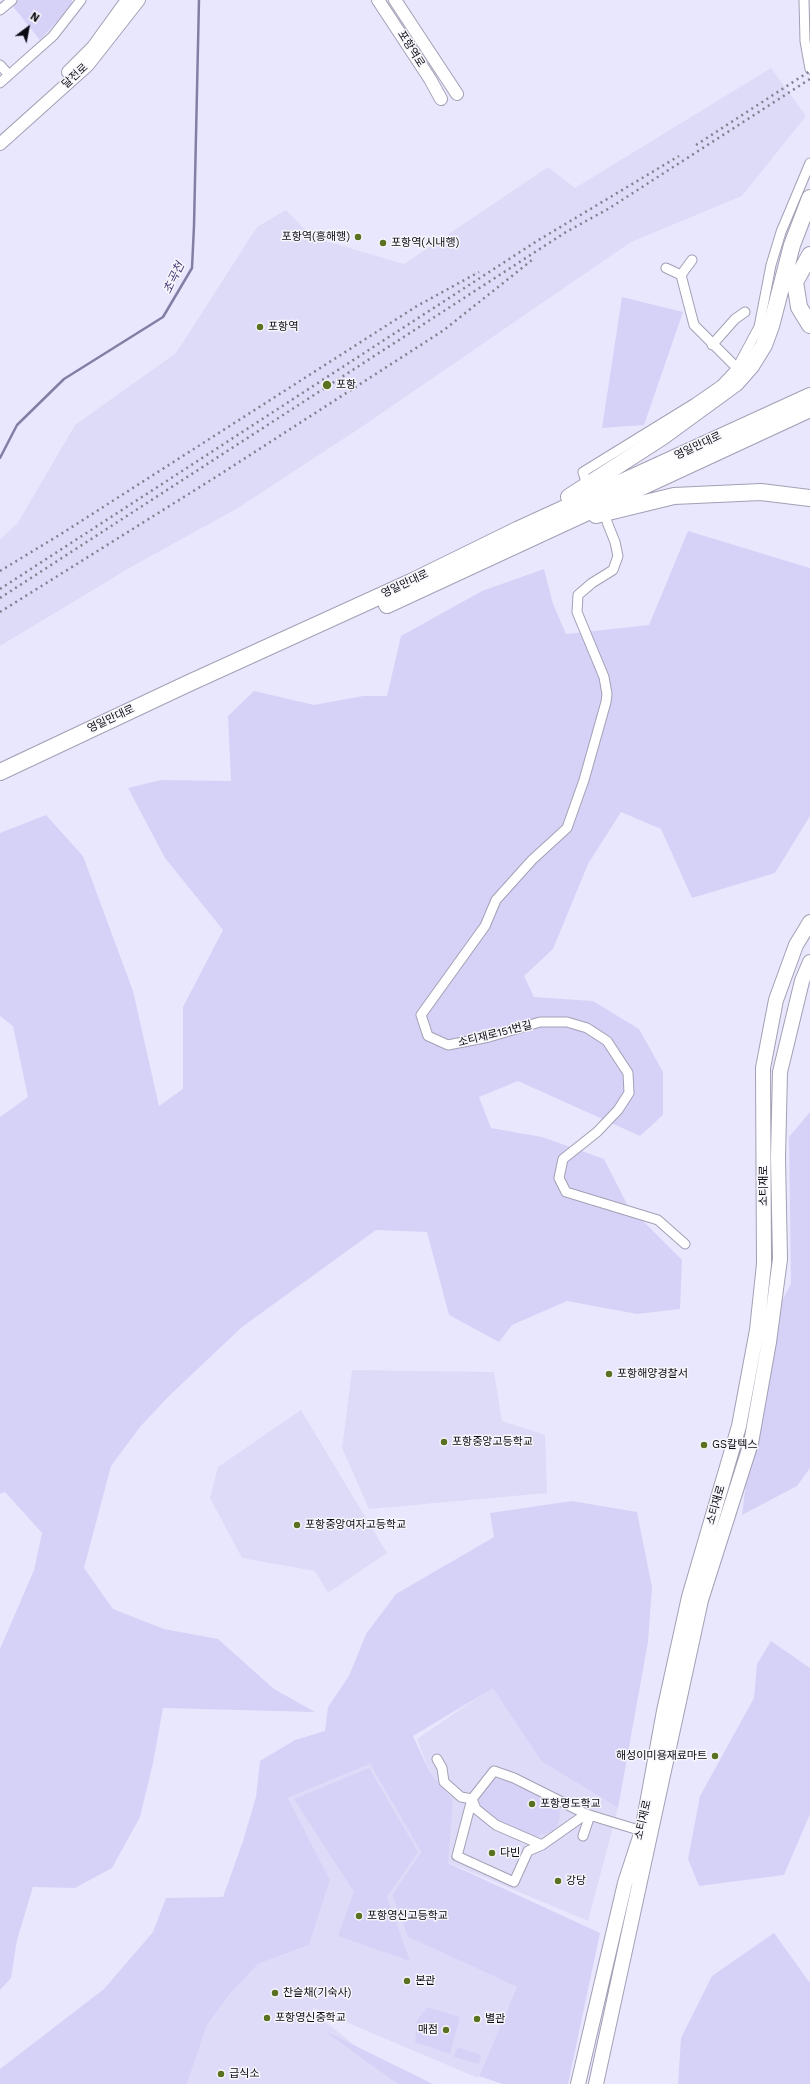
<!DOCTYPE html>
<html>
<head>
<meta charset="utf-8">
<style>
  body { margin:0 }
  #map { position:relative; width:810px; height:2084px; overflow:hidden; background:#e9e7fe; font-family:"Work Sans",sans-serif }
  canvas { display:block }
  .north { position:absolute; left:8px; top:8px; width:40px; height:40px; -webkit-text-stroke:3px #f7f6fb; paint-order:stroke; rotate:32deg; font-size:11px; font-weight:700; line-height:16px; text-align:center; color:#0c0b12 }
  .north::after { content:''; display:block; margin:auto; width:14px; height:18px; background:#0c0b12; clip-path:polygon(50% 0,100% 100%,50% 72%,0 100%) }
</style>
</head>
<body>
<div id="map">
<canvas width="810" height="2084"></canvas>
<div class="north">N</div>
</div>
<script>
const ctx = document.querySelector('canvas').getContext('2d');
ctx.lineJoin = 'round';
function paint(path, color) {
  ctx.fillStyle = color;
  ctx.fill(path, 'evenodd');
}
function shape(rows) {
  const path = new Path2D();
  for (const r of rows) {
    path.moveTo(r[0], r[1]);
    for (let i = 2; i < r.length; i += 2) path.lineTo(r[i], r[i + 1]);
  }
  return path;
}
function strokePath(path, color, width, dash) {
  ctx.strokeStyle = color;
  ctx.lineWidth = width;
  ctx.lineCap = dash ? 'butt' : 'round';
  ctx.setLineDash(dash || []);
  ctx.stroke(path);
}
function label(font, color, halo, rows, align = 'center') {
  ctx.font = font + ' "Work Sans","Noto Sans KR",sans-serif';
  ctx.lineWidth = 3;
  ctx.setLineDash([]);
  ctx.textBaseline = 'middle';
  ctx.strokeStyle = halo;
  ctx.fillStyle = color;
  for (const [text, x, y, turn = 0] of rows) {
    ctx.save();
    ctx.translate(x, y);
    ctx.rotate((+turn || 0) * Math.PI / 180);
    ctx.textAlign = isNaN(turn) ? turn : align;
    if (halo) ctx.strokeText(text, 0, 0);
    ctx.fillText(text, 0, 0);
    ctx.restore();
  }
}
const built = shape([
  [771,68,806,116,742,196,631,242,363,426,238,508,131,567,0,646,0,539,17,524,75,425,176,353,257,227,286,210,312,237,404,264,548,167,575,188],
  [352,1370,494,1372,502,1421,545,1435,547,1493,369,1509,342,1448],
  [301,1410,387,1553,328,1593,315,1571,242,1558,210,1498,218,1467],
  [493,1687,541,1761,618,1808,588,1921,447,1862,453,1800,429,1771,417,1739],
  [370,1764,421,1852,392,1895,408,1937,517,1987,478,2078,313,2008,313,2012,403,2084,187,2084,207,2025,230,1994,258,1964,309,1945,330,1880,288,1798]
]);
const green = shape([
  [16,0,72,0,72,5,40,40,11,4],
  [622,297,683,312,644,425,602,428],
  [688,531,810,568,810,816,775,873,692,898,661,829,621,812,588,864,553,949,524,976,534,997,593,1001,639,1029,663,1072,663,1115,640,1136,518,1081,479,1097,491,1128,542,1137,604,1159,628,1206,682,1260,680,1309,637,1314,567,1301,512,1325,499,1342,449,1315,427,1232,376,1230,242,1327,169,1396,140,1427,111,1466,84,1568,113,1609,164,1629,218,1639,274,1689,315,1712,163,1708,153,1763,140,1817,112,1868,75,1888,33,1887,17,1940,11,1978,0,1990,0,1649,34,1570,42,1533,5,1492,0,1494,0,1117,28,1097,13,1026,0,1016,0,833,46,815,83,856,133,991,159,1106,183,1089,183,1007,223,930,165,858,128,788,161,780,231,781,228,716,254,691,314,705,363,696,387,696,401,636,482,591,544,569,553,604,566,634,649,625],
  [810,1112,810,1468,797,1486,742,1515,765,1333,791,1284,789,1137],
  [572,1501,637,1512,652,1587,648,1642,618,1808,541,1761,493,1688,413,1736,429,1771,453,1800,448,1863,600,1933,568,2084,503,2084,479,2076,517,1987,408,1937,392,1895,421,1852,370,1764,288,1798,330,1880,309,1945,258,1964,230,1994,207,2025,187,2084,0,2084,0,2069,104,1989,153,1932,166,1898,223,1897,243,1841,256,1797,260,1761,295,1740,325,1731,328,1707,349,1676,366,1634,396,1594,494,1537,490,1513],
  [771,1641,810,1668,810,1814,784,1875,699,1886,688,1859,700,1796,754,1698,757,1664],
  [369,1768,418,1852,387,1897,410,1961,338,1936,354,1892,294,1799],
  [494,1779,504,1780,553,1802,559,1808,560,1816,557,1826,552,1831,535,1837,495,1820,480,1807,479,1799,479,1792,488,1781],
  [774,1933,810,1983,810,2084,678,2084,681,2038,712,1976],
  [427,2007,460,2017,450,2054,415,2042,417,2021],
  [323,2030,433,2084,398,2084],
  [457,2047,481,2055,479,2064,454,2057]
]);
const stream = shape([
  [0,458,17,425,64,379,163,317,192,268,194,226,199,0]
]);
const street = shape([
  [804,0,805,41,810,69],
  [0,10,12,0],
  [0,65,9,75],
  [0,83,53,36,81,0],
  [692,260,681,275,694,325,737,368],
  [666,268,681,275],
  [712,345,735,319,745,312],
  [586,482,583,472,695,403,721,385,737,368,759,327,771,265,781,232,810,163],
  [607,522,615,542,618,556,613,570,592,583,578,595,577,612,604,677,607,694,606,702,584,780,567,828,532,860,496,900,485,926,421,1015,428,1036,448,1045,489,1037,540,1022,567,1022,587,1028,607,1041,628,1073,629,1093,618,1110,597,1132,563,1159,559,1178,566,1192,658,1220,685,1244],
  [437,1759,442,1768,444,1782,461,1797,472,1799,457,1856,514,1882,528,1851,542,1845],
  [586,1814,542,1845,496,1825,476,1809,472,1799,494,1771,514,1778,586,1814,642,1831],
  [583,1836,590,1815]
]);
const secondary = shape([
  [378,0,430,79,441,99],
  [395,0,457,94],
  [68,72,93,47,127,0],
  [0,144,88,65,139,0]
]);
const primary = shape([
  [578,2084,625,1883,642,1831,664,1711,689,1597,739,1426,757,1330,764,1264,763,1068,776,1000,796,945,810,922],
  [596,2084,701,1600,751,1443,769,1342,780,1259,778,1157,780,1072,802,981,810,962]
]);
const highway = shape([
  [810,255,795,282,799,307,810,325],
  [569,497,662,437,736,383,751,366,764,345,771,326,792,245,810,198],
  [596,515,674,496,761,492,810,498],
  [387,605,810,409],
  [0,772,187,684,411,582,517,530,810,396]
]);
const rail = shape([
  [696,145,810,71],
  [0,571,61,534,417,306,479,272],
  [0,589,537,241,679,156],
  [0,598,566,232,608,209,810,79],
  [0,612,219,475,444,330,532,260]
]);
const markers = [
  [358,237,4,"#5a7122"],
  [383,243,4,"#5a7122"],
  [260,327,4,"#5a7122"],
  [327,385,5,"#5a7122"],
  [609,1374,4,"#5a7122"],
  [444,1442,4,"#5a7122"],
  [704,1445,4,"#5a7122"],
  [297,1525,4,"#5a7122"],
  [715,1756,4,"#5a7122"],
  [532,1804,4,"#5a7122"],
  [492,1853,4,"#5a7122"],
  [558,1881,4,"#5a7122"],
  [359,1916,4,"#5a7122"],
  [407,1981,4,"#5a7122"],
  [275,1993,4,"#5a7122"],
  [267,2018,4,"#5a7122"],
  [477,2019,4,"#5a7122"],
  [446,2030,4,"#5a7122"],
  [221,2074,4,"#5a7122"]
];
const streetNames = [
  ["포항역로",411,49,58],
  ["달전로",75,76,-43],
  ["영일만대로",698,446,-25],
  ["영일만대로",405,584,-25],
  ["영일만대로",111,719,-25],
  ["소티재로151번길",495,1034,-14],
  ["소티재로",764,1186,-90],
  ["소티재로",716,1505,-74],
  ["소티재로",643,1820,-77]
];
const poiNames = [
  ["포항역(흥해행)",350,237,"right"],
  ["포항역(시내행)",391,243],
  ["포항역",268,327],
  ["포항",336,385],
  ["포항해양경찰서",617,1374],
  ["포항중앙고등학교",452,1442],
  ["GS칼텍스",712,1445],
  ["포항중앙여자고등학교",305,1525],
  ["해성이미용재료마트",707,1756,"right"],
  ["포항명도학교",540,1804],
  ["다빈",500,1853],
  ["강당",566,1881],
  ["포항영신고등학교",367,1916],
  ["본관",415,1981],
  ["찬슬채(기숙사)",283,1993],
  ["포항영신중학교",275,2018],
  ["별관",485,2019],
  ["매점",438,2030,"right"],
  ["급식소",229,2074]
];
const waterNames = [
  ["초곡천",174,278,-64]
];
paint(built, '#dedbf9');
paint(green, '#d6d2f7');
strokePath(stream, '#847ea5', 2.5);
strokePath(street, '#a2a0b5', 11);
strokePath(secondary, '#a2a0b5', 14);
strokePath(primary, '#a2a0b5', 16);
strokePath(highway, '#a2a0b5', 18);
strokePath(street, '#fff', 9);
strokePath(secondary, '#fff', 12);
strokePath(primary, '#fff', 14);
strokePath(highway, '#fff', 16);
strokePath(rail, '#828190', 2.5, [2, 4]);
for (const [x, y, r, color] of markers) {
  const dot = new Path2D();
  dot.arc(x, y, r, 0, 2 * Math.PI);
  ctx.fillStyle = color;
  ctx.fill(dot);
  strokePath(dot, '#f7f6fb', 1.5);
}
label('11px', '#0c0b12', '#f7f6fb', streetNames);
label('11px', '#0c0b12', '#f7f6fb', poiNames, 'left');
label('italic 12px', '#473979', '#f7f6fb', waterNames);
</script>
</body>
</html>
